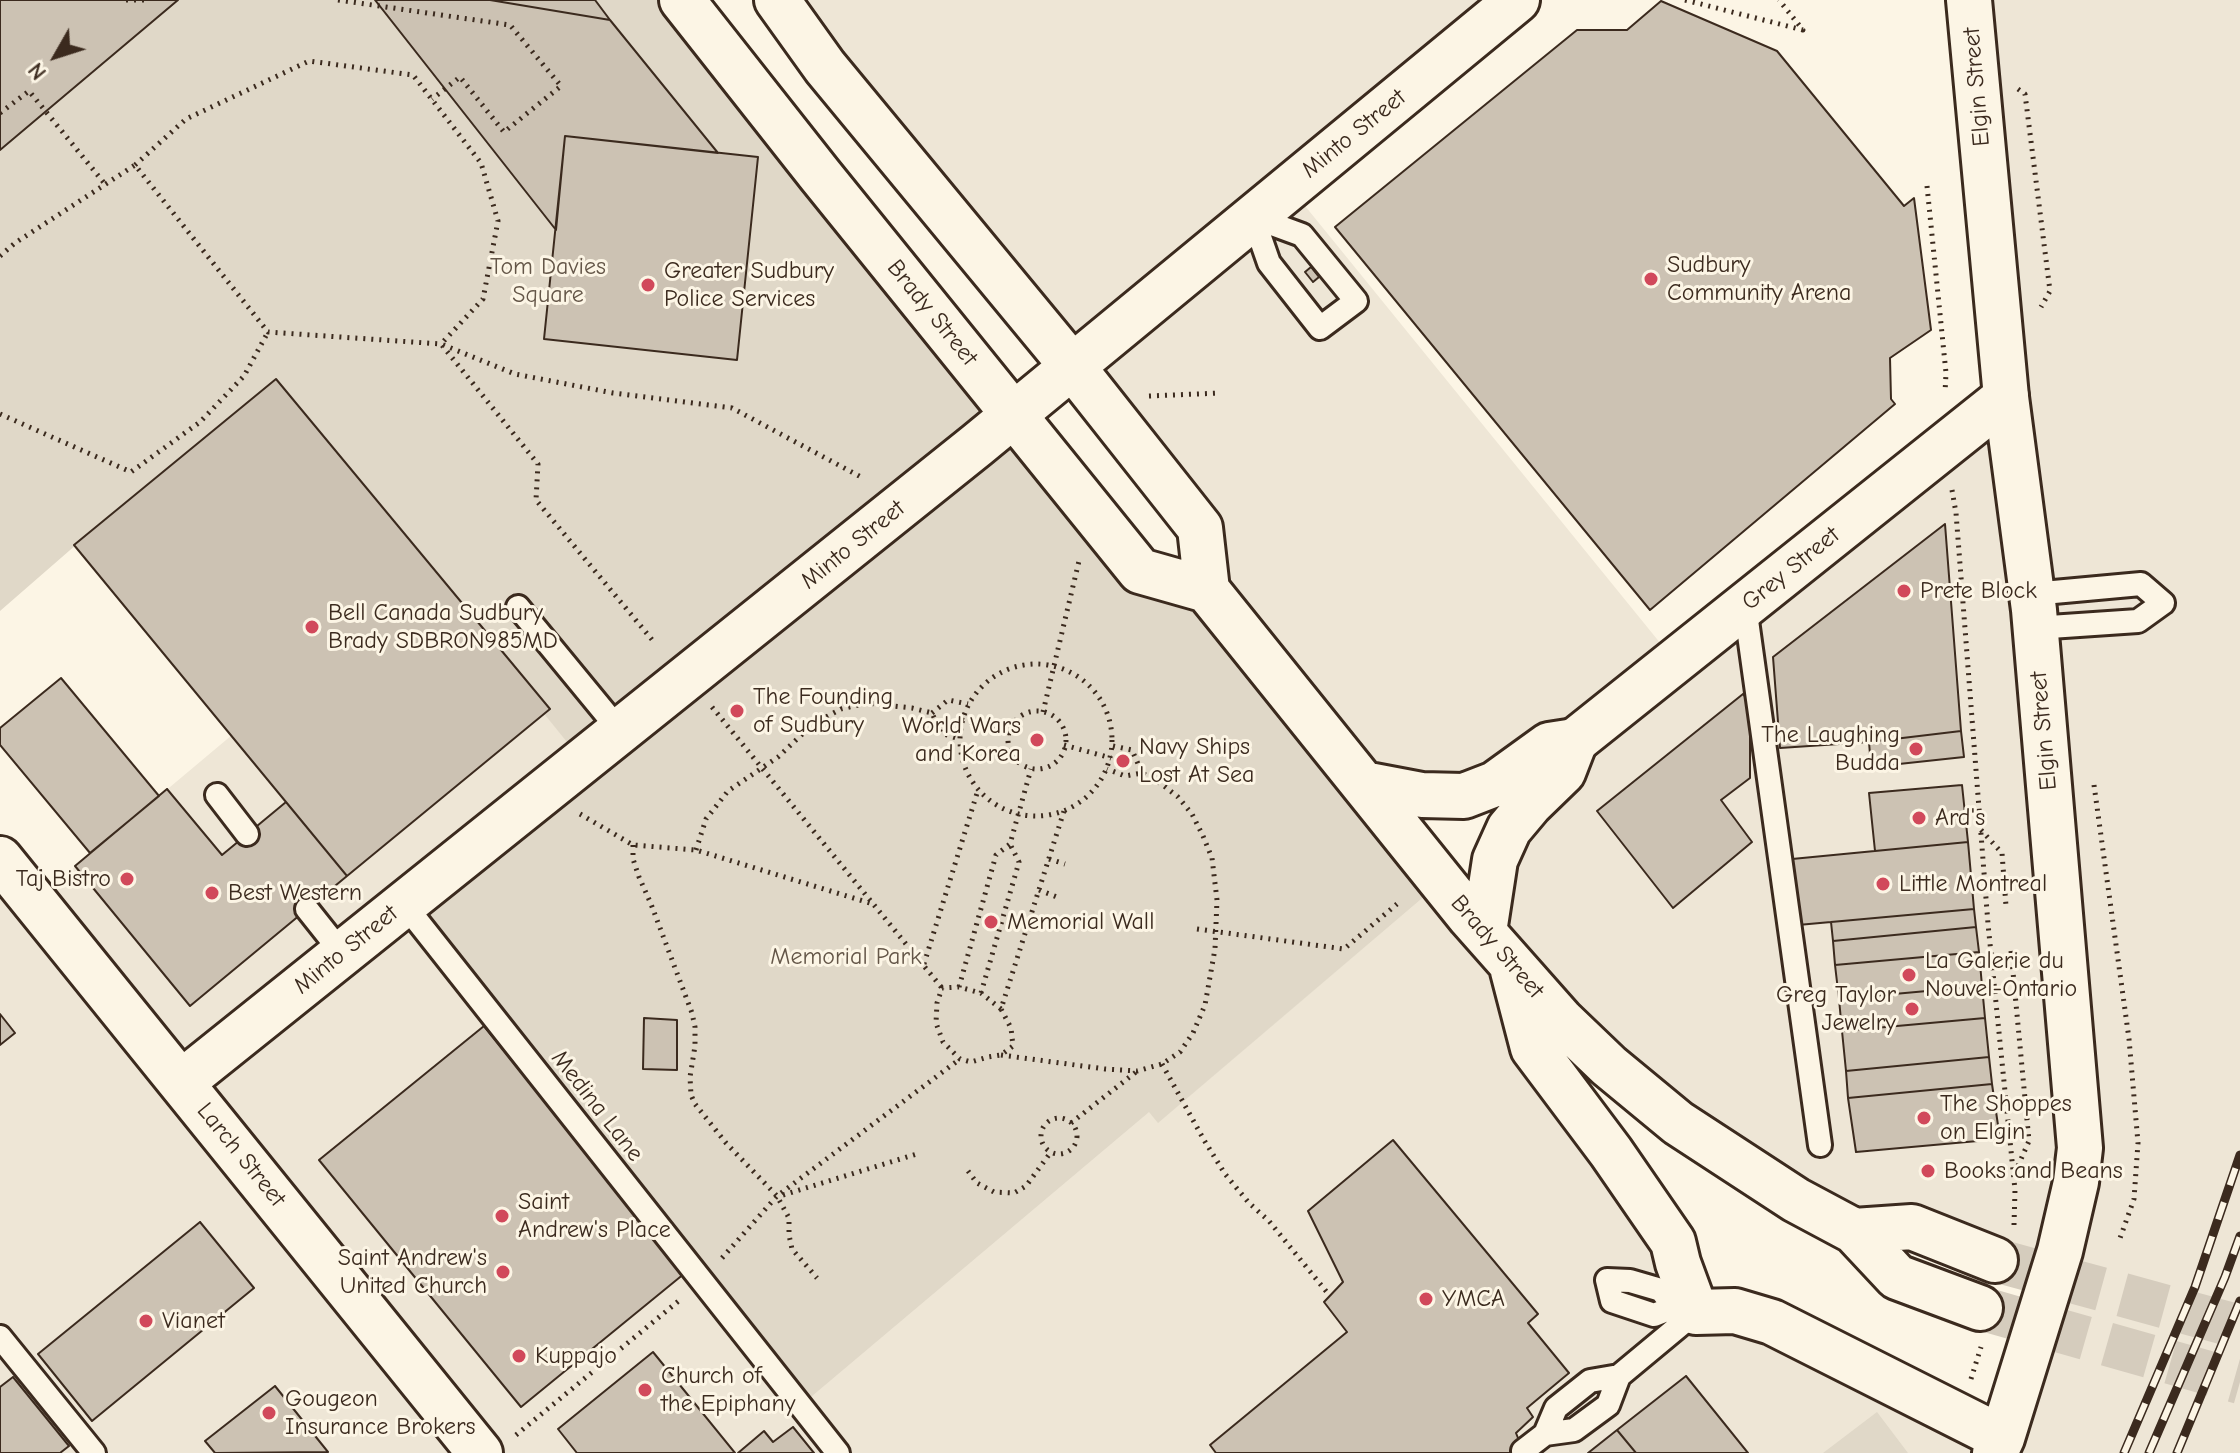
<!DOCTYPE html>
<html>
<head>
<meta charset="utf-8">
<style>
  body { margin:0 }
  #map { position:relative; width:2240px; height:1453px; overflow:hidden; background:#fcf5e5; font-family:"Comic Neue",sans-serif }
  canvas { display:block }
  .north { position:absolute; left:16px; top:16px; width:80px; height:80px; -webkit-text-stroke:6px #fcf5e5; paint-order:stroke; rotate:231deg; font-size:22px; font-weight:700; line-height:32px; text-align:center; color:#3b2a1e }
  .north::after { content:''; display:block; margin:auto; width:28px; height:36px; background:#3b2a1e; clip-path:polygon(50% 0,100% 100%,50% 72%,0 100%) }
</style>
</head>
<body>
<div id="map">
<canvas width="2240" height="1453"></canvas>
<div class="north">N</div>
</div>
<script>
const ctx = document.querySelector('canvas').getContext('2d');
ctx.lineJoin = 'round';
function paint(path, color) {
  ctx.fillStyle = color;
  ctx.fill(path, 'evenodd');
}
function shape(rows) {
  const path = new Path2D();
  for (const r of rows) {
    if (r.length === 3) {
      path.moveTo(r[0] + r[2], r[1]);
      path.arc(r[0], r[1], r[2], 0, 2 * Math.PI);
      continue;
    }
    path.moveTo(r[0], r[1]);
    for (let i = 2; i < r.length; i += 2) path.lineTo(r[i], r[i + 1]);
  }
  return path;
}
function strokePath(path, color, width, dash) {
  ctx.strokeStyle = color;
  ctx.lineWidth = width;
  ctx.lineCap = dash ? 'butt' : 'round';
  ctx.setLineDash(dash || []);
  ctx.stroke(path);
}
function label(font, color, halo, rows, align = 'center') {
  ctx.font = font + ' "Comic Neue",sans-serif';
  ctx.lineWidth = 6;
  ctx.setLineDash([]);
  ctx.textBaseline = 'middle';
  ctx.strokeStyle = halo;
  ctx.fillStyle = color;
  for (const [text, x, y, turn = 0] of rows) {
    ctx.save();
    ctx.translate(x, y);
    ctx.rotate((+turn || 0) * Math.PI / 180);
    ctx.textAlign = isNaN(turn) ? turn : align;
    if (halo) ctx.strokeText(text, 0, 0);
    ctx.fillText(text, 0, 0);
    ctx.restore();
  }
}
const built = shape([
  [781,0,1513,0,1288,185,1674,660,2003,395,1965,0,2240,0,2240,1453,2001,1453,2050,1271,1796,1197,1508,958,1693,1315,1738,1315,1997,1439,1981,1453,0,1453,0,862,33,902,232,735,276,383,585,763,1150,1112,1158,1122,1439,884,1467,919,1511,830,1494,782,1359,783,1205,592,1203,528]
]);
const green = shape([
  [0,0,679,0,1137,573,1205,592,1439,884,1158,1123,1149,1112,799,1407,403,908,584,763,276,383,77,544,0,611],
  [1877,1412,1908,1453,1823,1453]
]);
const building = shape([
  [0,0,178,0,0,150,0,0],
  [375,0,490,0,610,20,718,153,565,136,556,230,375,0],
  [490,0,595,0,610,20,490,0],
  [1661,1,1777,51,1904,206,1914,198,1931,330,1890,358,1891,399,1895,404,1650,610,1335,227,1577,30,1627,30,1661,1],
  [565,136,758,157,737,360,544,339,565,136],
  [1311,267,1319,277,1313,282,1305,272,1311,267],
  [276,379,550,709,347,876,74,545,276,379],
  [1945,524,1961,731,1869,742,1780,748,1773,657,1945,524],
  [61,678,159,796,90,853,0,745,0,728,61,678],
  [1743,694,1750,703,1750,778,1721,800,1752,842,1673,908,1597,811,1743,694],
  [1961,731,1964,757,1871,767,1869,742,1961,731],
  [1962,785,1968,842,1875,851,1869,793,1962,785],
  [167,789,222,855,286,802,347,876,190,1006,75,866,167,789],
  [1968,842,1974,909,1798,925,1792,859,1968,842],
  [1974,909,1976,927,1833,941,1831,922,1974,909],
  [1976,927,1979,952,1835,965,1833,941,1976,927],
  [1979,952,1982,986,1839,999,1835,965,1979,952],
  [1982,986,1985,1018,1842,1031,1839,999,1982,986],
  [0,1014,15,1033,0,1045,0,1014],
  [644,1018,677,1020,677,1070,643,1069,644,1018],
  [1985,1018,1989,1057,1846,1071,1842,1031,1985,1018],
  [484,1026,685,1273,521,1407,319,1160,484,1026],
  [1989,1057,1992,1084,1848,1098,1846,1071,1989,1057],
  [1992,1084,2000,1139,1856,1152,1848,1098,1992,1084],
  [1393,1140,1538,1314,1528,1323,1569,1373,1527,1408,1533,1417,1516,1433,1524,1453,1216,1453,1210,1445,1347,1332,1324,1302,1343,1282,1308,1211,1393,1140],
  [200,1222,254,1288,92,1421,38,1354,200,1222],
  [653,1352,735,1453,577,1453,558,1429,653,1352],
  [1686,1376,1748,1453,1636,1453,1617,1430,1686,1376],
  [13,1377,69,1446,60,1453,0,1453,0,1387,13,1377],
  [275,1386,328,1452,215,1453,205,1441,275,1386],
  [793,1427,814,1453,738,1453,764,1431,773,1442,793,1427],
  [1617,1430,1636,1453,1588,1453,1617,1430]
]);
const secondaryTunnel = shape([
  [1995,1260,2240,1327],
  [1980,1308,2240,1382]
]);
const path = shape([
  [126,0,150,0],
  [338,0,510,25,561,86,504,132,460,77,432,99],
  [1685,0,1803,30,1779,0],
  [2018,89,2025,94,2050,291,2041,307],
  [0,113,29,91,105,184],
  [135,165,186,119,309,61,413,75,481,163,498,221,483,299,441,344,538,464,536,500,654,642],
  [1927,186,1946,373,1945,393],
  [0,256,15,243,135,165,268,332,441,344,515,374,613,393,732,408,861,477],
  [1149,396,1220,393],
  [0,414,131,472,200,422,244,376,268,332],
  [1952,490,1956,513,1988,924,2015,1190,2014,1225],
  [1036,740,76],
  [712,707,942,988],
  [1037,740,29],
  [1043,712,1079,561],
  [932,713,948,700,968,704],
  [962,720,1009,733],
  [1064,745,1111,758],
  [1113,746,1132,750,1142,773],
  [2094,785,2129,1039,2138,1143,2134,1199,2119,1241],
  [580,814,633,845,696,850,873,904],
  [1981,830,2002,853,2006,906],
  [633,845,633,859,639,877,651,904,692,1013,695,1027,695,1046,690,1077,691,1095,695,1104,726,1143,777,1196,789,1218,789,1235,792,1249,817,1278],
  [696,850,706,819,728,791,778,757,813,724,841,709,867,703,912,708,932,713,941,733,959,739],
  [1049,859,1065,864],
  [1039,890,1057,897],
  [1197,929,1344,949,1397,904],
  [2011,951,2029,1141,2014,1175],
  [924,964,978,790],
  [959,987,996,855,1010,844,1031,769],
  [981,993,1019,862,1010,844],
  [1001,1009,981,993,959,987,942,988,937,1003,936,1023,943,1042,960,1059,971,1062,988,1057,1001,1055,1013,1046,1011,1028,1001,1009,1064,811],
  [1001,1055,1105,1069,1137,1071,1162,1064,1180,1052,1193,1033,1205,1005,1215,949,1217,900,1212,858,1203,836,1192,814,1178,797,1163,785,1142,773,1125,776,1107,769],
  [1162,1064,1204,1140,1225,1174,1249,1203,1269,1221,1330,1296],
  [1059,1136,18],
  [1071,1123,1136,1072],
  [968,1171,977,1183,994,1192,1014,1193,1026,1186,1051,1152],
  [783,1195,920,1153],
  [722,1258,777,1196,960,1059],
  [1971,1379,1981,1347],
  [516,1435,681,1299]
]);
const service = shape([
  [1253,217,1302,235,1356,301,1320,328,1269,263,1253,217],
  [2032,594,2141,584,2163,603,2138,621,2035,628],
  [1745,606,1820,1145],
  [518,607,620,731],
  [217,795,247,834],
  [404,904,838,1453],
  [307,909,342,953],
  [1607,1280,1630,1281,1661,1290,1674,1307,1654,1315,1612,1301,1607,1280],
  [0,1337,94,1453],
  [1619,1376,1608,1405,1574,1430,1545,1434,1556,1408,1590,1381,1619,1376],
  [1619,1376,1696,1312],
  [1523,1451,1545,1434]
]);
const minor = shape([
  [182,1082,977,445,1517,0]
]);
const tertiary = shape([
  [1575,741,2006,397],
  [0,859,480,1453]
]);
const secondary = shape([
  [682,0,820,175,1140,571,1207,590],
  [777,0,825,67,1072,366,1200,528,1207,590,1470,917,1562,1021,1609,1066,1678,1123,1796,1200,1854,1231,1897,1277,1980,1308],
  [1969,0,2006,397,2034,610,2080,1148,2076,1182,2060,1251,2002,1438,1995,1453],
  [1364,784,1422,795,1464,796,1495,784,1549,745,1575,741,1563,772,1530,804,1509,829,1495,860,1484,932],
  [1513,971,1533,1048,1611,1152,1673,1242,1678,1263,1696,1312,1735,1311,1772,1322,2002,1438],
  [1854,1231,1912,1227,1995,1260]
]);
const rail = shape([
  [2124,1453,2195,1287,2240,1155],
  [2149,1453,2225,1277,2240,1236],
  [2177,1453,2240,1301]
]);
const markers = [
  [1651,279,8,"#d1495b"],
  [648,285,8,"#d1495b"],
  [1904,591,8,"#d1495b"],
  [312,627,8,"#d1495b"],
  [737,711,8,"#d1495b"],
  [1037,740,8,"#d1495b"],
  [1916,749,8,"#d1495b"],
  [1123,761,8,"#d1495b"],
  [1919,818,8,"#d1495b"],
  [127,879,8,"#d1495b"],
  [1883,884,8,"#d1495b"],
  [212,893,8,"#d1495b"],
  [991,922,8,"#d1495b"],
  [1909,975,8,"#d1495b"],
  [1912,1009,8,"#d1495b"],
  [1924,1118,8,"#d1495b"],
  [1928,1171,8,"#d1495b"],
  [502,1216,8,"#d1495b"],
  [503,1272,8,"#d1495b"],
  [1426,1299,8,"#d1495b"],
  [146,1321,8,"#d1495b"],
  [519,1356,8,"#d1495b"],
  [645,1390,8,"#d1495b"],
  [269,1413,8,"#d1495b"]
];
const streetNames = [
  ["Elgin Street",1977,87,-95],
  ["Minto Street",1354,134,-39],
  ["Brady Street",932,313,51],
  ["Minto Street",853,545,-39],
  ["Grey Street",1791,569,-39],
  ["Elgin Street",2044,731,-95],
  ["Brady Street",1497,947,49],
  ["Minto Street",346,950,-39],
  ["Medina Lane",597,1106,52],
  ["Larch Street",241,1155,51]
];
const poiNames = [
  ["Sudbury",1667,265],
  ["Community Arena",1667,293],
  ["Greater Sudbury",664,271],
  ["Police Services",664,299],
  ["Prete Block",1920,591],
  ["Bell Canada Sudbury",328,613],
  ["Brady SDBRON985MD",328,641],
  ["The Founding",753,697],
  ["of Sudbury",753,725],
  ["World Wars",1021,726,"right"],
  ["and Korea",1021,754,"right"],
  ["The Laughing",1900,735,"right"],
  ["Budda",1900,763,"right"],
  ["Navy Ships",1139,747],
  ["Lost At Sea",1139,775],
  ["Ard's",1935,818],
  ["Taj Bistro",111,879,"right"],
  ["Little Montreal",1899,884],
  ["Best Western",228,893],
  ["Memorial Wall",1007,922],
  ["La Galerie du",1925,961],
  ["Nouvel-Ontario",1925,989],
  ["Greg Taylor",1896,995,"right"],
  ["Jewelry",1896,1023,"right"],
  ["The Shoppes",1940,1104],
  ["on Elgin",1940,1132],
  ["Books and Beans",1944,1171],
  ["Saint",518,1202],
  ["Andrew's Place",518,1230],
  ["Saint Andrew's",487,1258,"right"],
  ["United Church",487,1286,"right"],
  ["YMCA",1442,1299],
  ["Vianet",162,1321],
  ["Kuppajo",535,1356],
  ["Church of",661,1376],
  ["the Epiphany",661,1404],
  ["Gougeon",285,1399],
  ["Insurance Brokers",285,1427]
];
const parkNames = [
  ["Tom Davies",548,267],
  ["Square",548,295],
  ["Memorial Park",846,957]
];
paint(built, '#eee6d6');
paint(green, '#e0d8c8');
paint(building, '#ccc2b3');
strokePath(building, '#3b2a1e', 2);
strokePath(secondaryTunnel, '#d5ccbd', 44, [44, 22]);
strokePath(service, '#3b2a1e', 28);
strokePath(minor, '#3b2a1e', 50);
strokePath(tertiary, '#3b2a1e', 50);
strokePath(secondary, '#3b2a1e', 50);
strokePath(path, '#3b2a1e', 5, [2, 6]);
strokePath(service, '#fcf5e5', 22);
strokePath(minor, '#fcf5e5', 44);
strokePath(tertiary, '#fcf5e5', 44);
strokePath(secondary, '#fcf5e5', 44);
strokePath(rail, '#3b2a1e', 9);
strokePath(rail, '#fcf5e5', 6, [18]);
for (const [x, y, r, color] of markers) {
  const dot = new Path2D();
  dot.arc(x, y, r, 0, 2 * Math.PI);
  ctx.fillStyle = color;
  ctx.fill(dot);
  strokePath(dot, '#fcf5e5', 3);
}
label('24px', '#3b2a1e', '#fcf5e5', streetNames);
label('24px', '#3b2a1e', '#fcf5e5', poiNames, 'left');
label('24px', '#645648', '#fcf5e5', parkNames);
</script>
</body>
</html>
